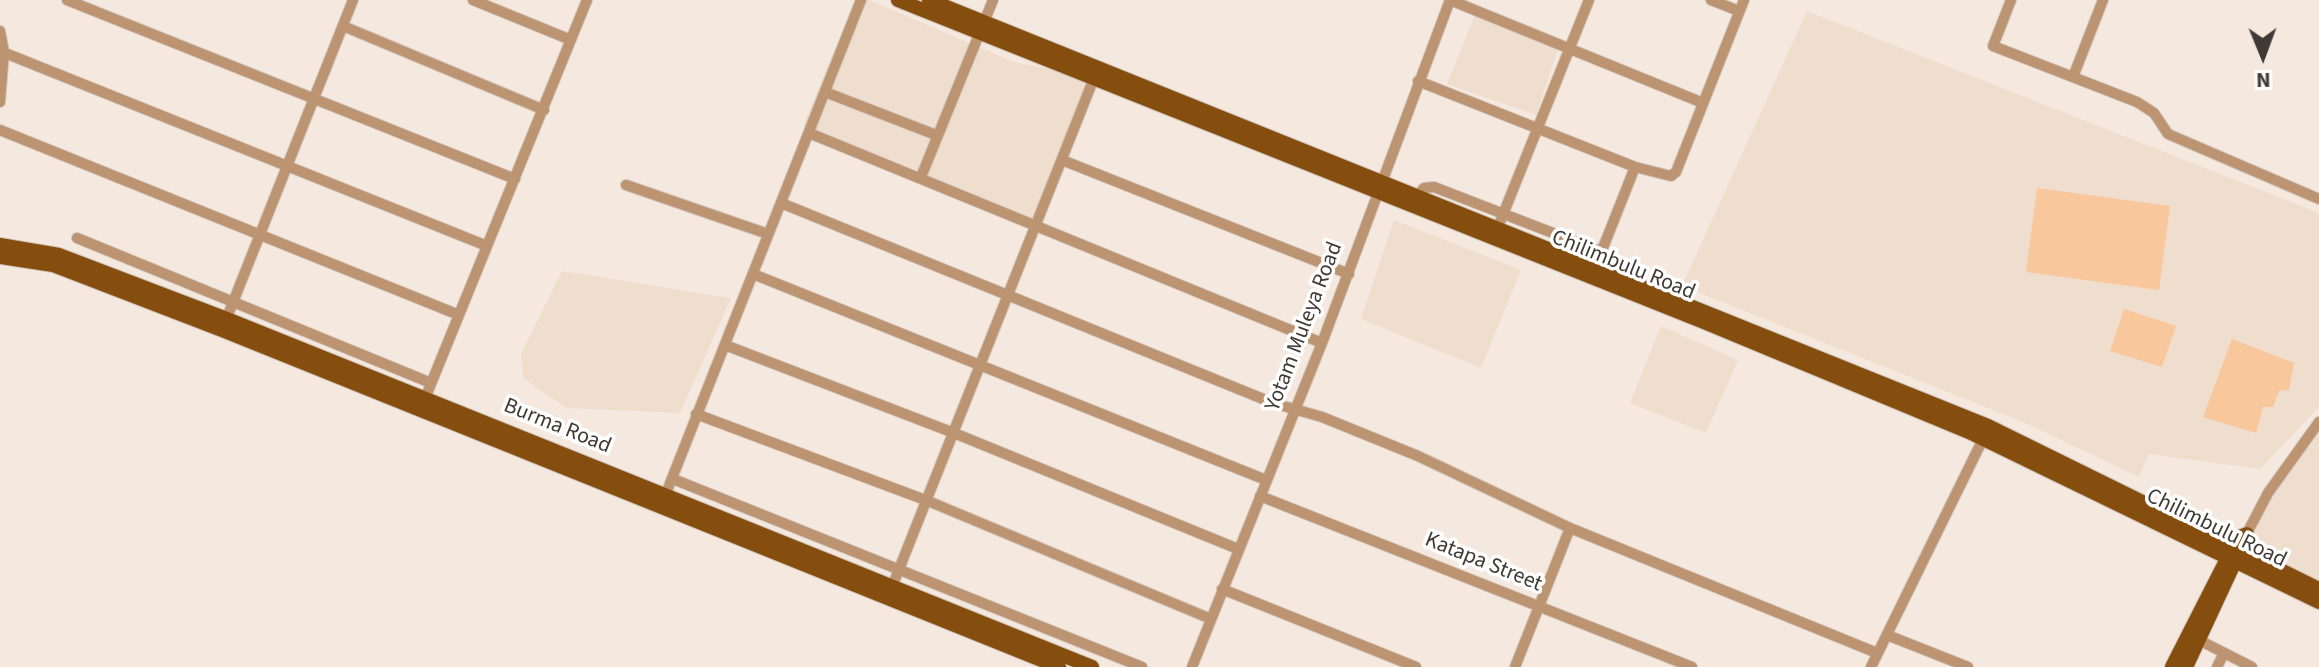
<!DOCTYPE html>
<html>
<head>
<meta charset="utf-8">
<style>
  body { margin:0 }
  #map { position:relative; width:2319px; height:667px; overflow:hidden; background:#f5e9df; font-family:"Source Sans 3",sans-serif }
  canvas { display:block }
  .north { position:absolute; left:2223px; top:16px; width:80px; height:80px; -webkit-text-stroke:6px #fff; paint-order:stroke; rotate:179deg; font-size:22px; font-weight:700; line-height:32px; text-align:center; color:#3f3a36 }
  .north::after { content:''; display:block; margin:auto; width:28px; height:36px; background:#3f3a36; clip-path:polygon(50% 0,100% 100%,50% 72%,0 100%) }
</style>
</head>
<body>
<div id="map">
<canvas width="2319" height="667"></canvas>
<div class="north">N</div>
</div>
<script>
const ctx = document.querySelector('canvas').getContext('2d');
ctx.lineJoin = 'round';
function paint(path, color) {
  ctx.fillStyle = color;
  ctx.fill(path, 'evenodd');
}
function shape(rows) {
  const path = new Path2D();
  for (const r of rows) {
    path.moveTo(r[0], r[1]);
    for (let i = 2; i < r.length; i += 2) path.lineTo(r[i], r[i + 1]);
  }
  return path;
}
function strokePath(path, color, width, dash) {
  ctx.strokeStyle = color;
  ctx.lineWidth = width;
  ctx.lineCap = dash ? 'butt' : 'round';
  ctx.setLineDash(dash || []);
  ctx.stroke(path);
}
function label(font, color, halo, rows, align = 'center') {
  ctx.font = font + ' "Source Sans 3",sans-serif';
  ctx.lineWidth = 7;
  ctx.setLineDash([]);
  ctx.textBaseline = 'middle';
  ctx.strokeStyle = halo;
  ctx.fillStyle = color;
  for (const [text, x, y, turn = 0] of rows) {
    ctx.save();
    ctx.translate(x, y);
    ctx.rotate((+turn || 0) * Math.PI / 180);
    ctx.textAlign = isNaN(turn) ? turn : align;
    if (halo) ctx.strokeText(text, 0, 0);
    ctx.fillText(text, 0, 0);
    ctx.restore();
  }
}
const built = shape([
  [855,0,869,0,1014,62,1094,78,1035,227,921,177,922,172,803,126],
  [1807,11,2319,213,2319,407,2260,469,2149,454,2139,477,2023,422,1682,286],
  [1475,15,1559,46,1536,115,1447,84],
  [1394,220,1521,270,1481,368,1361,319],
  [562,271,731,298,680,413,567,408,524,379,521,354],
  [1661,326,1738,360,1706,433,1630,403],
  [2319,425,2319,582,2248,548,2273,490]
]);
const green = shape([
  [2037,188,2170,206,2159,290,2026,272],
  [2124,309,2176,326,2162,367,2110,351],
  [2232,339,2294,363,2289,390,2279,391,2273,407,2263,407,2256,433,2203,417]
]);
const minor = shape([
  [67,0,515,179],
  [473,0,571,40],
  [1450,0,1703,103],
  [1711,0,1739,11],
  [2011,0,1993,46,2137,102,2154,113,2168,134,2319,199],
  [343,26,544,110],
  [0,31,4,52,0,102],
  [0,51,487,246],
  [2073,77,2103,0],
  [1418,81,1635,167,1671,176,1676,172,1744,0],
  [825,92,936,135],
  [0,130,459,315],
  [809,133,1322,343],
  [1062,160,1349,274],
  [921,177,993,0],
  [626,185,768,234],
  [1418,195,1424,188,1434,187,1602,252],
  [781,203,1273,403,1322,417,1418,456,1570,528,1877,653],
  [1496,232,1589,0],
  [77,238,431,383],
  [1593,273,1635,167],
  [753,274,1266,480],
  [224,325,353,0],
  [725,345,954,433,1238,549],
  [424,401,587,0],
  [696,414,928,501,1211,619],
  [673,479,1142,667],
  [1260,496,1692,667],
  [663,501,861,0],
  [2245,537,2268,493,2319,422],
  [1222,589,1416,667],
  [890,592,1094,78],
  [1887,635,1968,667],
  [2193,637,2252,667],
  [1192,667,1322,343,1450,0],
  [1515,667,1570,528],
  [1871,667,1983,439],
  [2217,667,2224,653]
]);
const major = shape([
  [898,0,1704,322,1969,432,2319,602],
  [929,0,1988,426,2319,589],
  [0,245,59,255,227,319,1092,667],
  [0,257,53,265,222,330,1059,667],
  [2225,542,2247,534,2254,557],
  [2172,667,2227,559,2233,555],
  [2186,667,2238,555]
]);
const streetNames = [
  ["Chilimbulu Road",1623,266,22],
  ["Yotam Muleya Road",1305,327,-69],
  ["Burma Road",557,427,22],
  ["Chilimbulu Road",2216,529,26],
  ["Katapa Street",1483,563,22]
];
paint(built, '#efddce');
paint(green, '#f8c79c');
strokePath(minor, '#d1c6bd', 12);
strokePath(major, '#d1c6bd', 16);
strokePath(minor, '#bc9471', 10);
strokePath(major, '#854d0e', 14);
label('22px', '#3f3a36', '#fff', streetNames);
</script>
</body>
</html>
